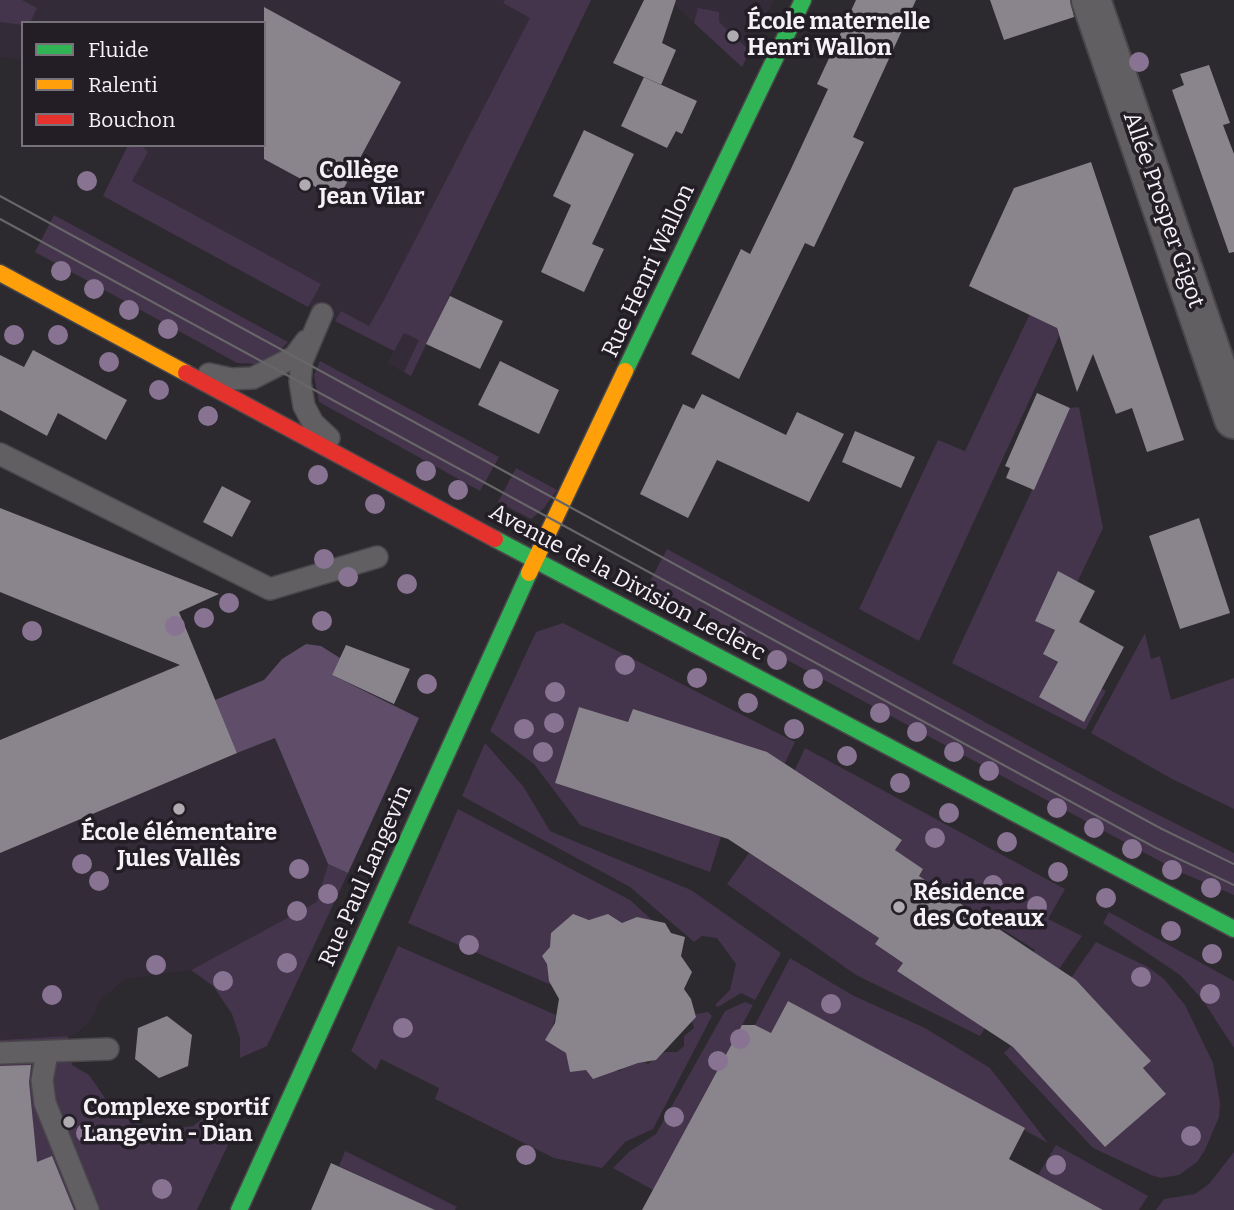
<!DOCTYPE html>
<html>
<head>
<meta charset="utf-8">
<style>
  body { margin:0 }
  #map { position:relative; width:1234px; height:1210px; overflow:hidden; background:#2c2a2e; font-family:Bitter,serif }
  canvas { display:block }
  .legend { position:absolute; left:21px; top:21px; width:245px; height:126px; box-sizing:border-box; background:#231e26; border:2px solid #77727a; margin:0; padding:9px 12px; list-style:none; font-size:21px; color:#f5f1f7 }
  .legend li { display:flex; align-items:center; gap:14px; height:35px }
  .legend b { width:35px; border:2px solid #77727a }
</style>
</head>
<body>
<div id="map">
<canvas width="1234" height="1210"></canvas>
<ul class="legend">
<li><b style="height:9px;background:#30b455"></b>Fluide</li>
<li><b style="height:9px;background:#ff9f0a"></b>Ralenti</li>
<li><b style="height:9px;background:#e5322d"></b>Bouchon</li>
</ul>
</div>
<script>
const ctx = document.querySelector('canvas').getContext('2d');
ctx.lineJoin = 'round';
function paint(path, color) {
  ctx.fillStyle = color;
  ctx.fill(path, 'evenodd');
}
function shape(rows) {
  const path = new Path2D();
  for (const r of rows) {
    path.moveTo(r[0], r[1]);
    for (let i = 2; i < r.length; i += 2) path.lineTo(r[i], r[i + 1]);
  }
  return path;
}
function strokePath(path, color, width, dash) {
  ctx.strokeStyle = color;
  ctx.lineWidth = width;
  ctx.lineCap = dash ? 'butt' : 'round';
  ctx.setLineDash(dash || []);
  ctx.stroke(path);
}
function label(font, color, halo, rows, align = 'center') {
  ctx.font = font + ' Bitter,serif';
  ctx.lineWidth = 7;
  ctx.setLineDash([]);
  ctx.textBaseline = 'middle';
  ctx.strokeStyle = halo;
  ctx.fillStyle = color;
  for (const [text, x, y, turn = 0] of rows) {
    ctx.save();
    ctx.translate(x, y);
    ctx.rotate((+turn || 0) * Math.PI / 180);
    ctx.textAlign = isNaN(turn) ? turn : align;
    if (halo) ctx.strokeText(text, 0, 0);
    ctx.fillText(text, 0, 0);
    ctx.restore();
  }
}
const built = shape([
  [0,0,591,0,411,376,387,363,394,351,103,196,128,145,264,145,264,23,23,23,23,60,0,57],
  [669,0,774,0,742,67],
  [197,657,237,753,275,738,328,864,318,902,191,970,125,979,101,1000,90,1022,73,1036,0,1040,0,740]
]);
const green = shape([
  [0,0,22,0,37,8,30,23,23,25,0,22],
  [505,0,591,0,411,376,404,372,419,340,404,333,394,351,335,321,341,311,369,326,384,300,530,18,503,3],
  [698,8,719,12,719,22,750,51,742,67,694,23],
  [128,145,141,145,148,152,132,181,321,284,308,307,103,196],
  [54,215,288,342,273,358,259,364,237,363,35,252],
  [1044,284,1059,336,919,641,859,609,938,440,965,451],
  [320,361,499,457,480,491,319,402,314,375],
  [1079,407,1103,528,1043,654,1106,691,1085,730,952,663,1070,408],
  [516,468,557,490,544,508,531,519,498,502],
  [667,549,1119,795,1234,853,1234,895,1180,872,648,585],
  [563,623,795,742,771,792,633,709,628,722,579,707,555,783,721,837,710,872,580,825,534,764,490,731,536,632],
  [1145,633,1151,659,1160,656,1171,700,1234,678,1234,809,1172,779,1091,733],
  [485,743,523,786,550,831,691,890,781,953,755,1000,741,993,718,1007,715,1005,730,990,736,964,717,938,702,936,694,942,630,887,462,796],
  [805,748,1065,889,1048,919,1082,936,1059,969,1041,957,1017,979,1035,950,919,876,923,869,895,850,901,839,798,772,782,797],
  [458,809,630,900,654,922,648,923,637,917,623,926,610,915,591,920,571,916,551,935,552,944,545,958,551,970,551,985,408,923],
  [749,853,879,938,875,944,903,963,897,971,985,1028,980,1036,856,975,727,884],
  [328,864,348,873,267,1046,240,1058,240,1038,232,1014,213,986,191,970,317,902],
  [1109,912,1234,981,1234,1048,1202,999,1180,975,1103,923],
  [1096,942,1148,967,1164,979,1185,1005,1213,1063,1220,1103,1219,1117,1205,1150,1197,1162,1179,1175,1161,1178,1151,1175,1093,1148,1004,1053,1012,1045,1105,1147,1165,1094,1143,1068,1150,1061,1080,984,1055,1001],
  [398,946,556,1015,550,1035,585,1069,620,1071,632,1057,648,1064,664,1052,677,1052,684,1046,684,1036,694,1028,690,1015,708,1012,712,1016,653,1129,625,1142,602,1168,554,1158,435,1099,439,1088,381,1059,376,1070,351,1051],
  [790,958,854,996,925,1028,990,1068,1048,1143,788,1001,771,1033,755,1025],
  [745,1002,753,1005,653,1190,613,1168,630,1151,656,1134,725,1011],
  [68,1036,72,1065,89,1075,114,1111,129,1120,143,1125,178,1128,193,1126,214,1110,228,1145,197,1210,0,1210,0,1040],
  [1056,1145,1148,1196,1139,1210,1070,1210,1038,1175],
  [345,1151,457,1207,455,1210,392,1210,380,1185,339,1166],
  [1234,1152,1234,1210,1156,1210,1164,1199,1195,1194,1209,1184]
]);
const forest = shape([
  [306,644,321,646,340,658,332,675,419,718,348,873,328,864,275,738,237,753,215,700,264,680,282,659]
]);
const building = shape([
  [644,0,676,0,662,43,676,50,661,85,613,63],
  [856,0,916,0,853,137,864,142,814,247,805,243,739,379,691,354,741,249,750,254,790,171,828,89,817,84],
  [990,0,1070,0,1074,17,1004,40],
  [264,7,401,82,338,199,264,159],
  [1209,65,1230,123,1223,125,1234,154,1234,252,1229,253,1172,90,1184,85,1180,74],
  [644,77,697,101,682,134,676,131,667,148,621,126],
  [584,130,634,154,592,244,604,249,584,292,541,272,571,205,553,196],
  [1091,162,1184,440,1147,452,1132,408,1116,414,1093,354,1077,392,1057,328,969,286,1014,188],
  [450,296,503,321,480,369,426,344],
  [33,350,127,400,106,440,58,413,47,436,0,410,0,355,24,367],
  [500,361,559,390,539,434,478,405],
  [1037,393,1070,408,1034,490,1006,478,1010,468,1005,466],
  [702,394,786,435,797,412,844,434,809,502,717,460,688,518,640,494,683,404,694,409],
  [855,431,915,457,901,488,842,462],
  [222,486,251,501,232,537,203,522],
  [0,508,219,594,179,612,237,753,0,853,0,740,180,665,0,592],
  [1199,518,1230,613,1180,629,1149,536],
  [1058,571,1095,591,1079,622,1124,647,1084,722,1039,697,1058,662,1043,654,1055,630,1035,621],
  [346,645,410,669,394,704,332,675],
  [579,707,628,722,633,709,767,752,902,840,895,850,923,869,919,876,1076,980,1151,1061,1143,1068,1166,1094,1105,1147,1013,1047,897,971,903,963,875,944,879,938,728,839,555,783],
  [573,914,589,920,608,914,622,923,637,917,665,923,671,933,685,937,681,956,692,972,684,989,691,999,696,1017,656,1060,638,1063,593,1079,586,1070,570,1072,566,1053,545,1040,555,1023,559,999,549,981,547,964,542,956,550,947,551,933],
  [788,1001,1025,1128,1009,1159,1103,1210,642,1210,742,1025,755,1025,771,1033],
  [167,1016,192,1035,188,1066,159,1078,135,1059,138,1028],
  [31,1065,29,1082,37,1162,52,1156,74,1210,0,1210,0,1066],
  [331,1163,435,1210,311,1210]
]);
const lane = shape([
  [322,314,302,361,300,382,304,406,313,423,329,438],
  [209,374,231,379,253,378,294,357,306,341],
  [0,454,270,589,377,557],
  [0,1053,108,1049],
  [47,1053,42,1080,45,1103,88,1210]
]);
const street = shape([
  [1091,0,1234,419]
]);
const fast = shape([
  [625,371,803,0],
  [495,539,1234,929],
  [239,1210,529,573]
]);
const slow = shape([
  [0,273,186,373],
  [529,573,625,371]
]);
const jam = shape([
  [186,373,495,539]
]);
const tram = shape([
  [0,196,951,715,1162,829,1234,864],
  [0,219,1156,848,1234,885]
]);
const trees = [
  [1139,62],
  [87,181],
  [61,271],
  [94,289],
  [129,310],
  [168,329],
  [14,335],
  [58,335],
  [109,362],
  [159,390],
  [208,416],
  [426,471],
  [318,475],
  [458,490],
  [375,504],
  [324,559],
  [348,577],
  [407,584],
  [229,603],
  [204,618],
  [322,621],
  [175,626],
  [32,631],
  [737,640],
  [777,660],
  [625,665],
  [697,678],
  [813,679],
  [427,684],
  [555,692],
  [748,703],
  [880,713],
  [554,723],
  [524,729],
  [794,729],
  [917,732],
  [543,752],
  [954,752],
  [847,756],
  [989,771],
  [900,783],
  [1057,808],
  [949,813],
  [1094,828],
  [935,838],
  [1007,842],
  [1132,849],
  [82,864],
  [299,869],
  [1172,870],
  [1058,872],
  [99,881],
  [993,885],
  [1211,888],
  [328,894],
  [1106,898],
  [1037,906],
  [297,911],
  [1171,931],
  [469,945],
  [1212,954],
  [287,963],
  [156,965],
  [1141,977],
  [223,981],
  [1210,994],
  [52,995],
  [831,1004],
  [403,1028],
  [740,1039],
  [718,1061],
  [674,1117],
  [86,1133],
  [1191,1136],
  [526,1155],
  [1056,1165],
  [162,1189]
];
const markers = [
  [733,36,7,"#afabb1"],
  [305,185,7,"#afabb1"],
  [179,809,7,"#afabb1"],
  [899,907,7,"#afabb1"],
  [69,1122,7,"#afabb1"]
];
const poiNames = [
  ["École maternelle",747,23],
  ["Henri Wallon",747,49],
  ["Collège",319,172],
  ["Jean Vilar",319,198],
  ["École élémentaire",179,834,"center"],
  ["Jules Vallès",179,860,"center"],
  ["Résidence",913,894],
  ["des Coteaux",913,920],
  ["Complexe sportif",83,1109],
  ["Langevin - Dian",83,1135]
];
const streetNames = [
  ["Allée Prosper Gigot",1163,210,71],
  ["Rue Henri Wallon",649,271,-65],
  ["Avenue de la Division Leclerc",627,583,28],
  ["Rue Paul Langevin",366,876,-66]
];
paint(built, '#332b37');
paint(green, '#44344c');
paint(forest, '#604d6a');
paint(building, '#8a848d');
strokePath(lane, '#4a474c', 24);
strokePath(street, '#4a474c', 42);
strokePath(fast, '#4a474c', 19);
strokePath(slow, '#4a474c', 19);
strokePath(jam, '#4a474c', 19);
strokePath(lane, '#615f62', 21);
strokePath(street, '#615f62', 38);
strokePath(fast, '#30b455', 16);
strokePath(slow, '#ff9f0a', 16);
strokePath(jam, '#e5322d', 16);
strokePath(tram, '#686669', 2);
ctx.fillStyle = '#887393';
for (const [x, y] of trees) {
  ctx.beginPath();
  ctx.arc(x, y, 10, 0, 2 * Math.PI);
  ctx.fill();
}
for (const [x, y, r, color] of markers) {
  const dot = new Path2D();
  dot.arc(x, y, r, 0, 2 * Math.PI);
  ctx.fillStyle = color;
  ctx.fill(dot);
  strokePath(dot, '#231e26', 2.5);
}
label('bold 23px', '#f5f1f7', '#231e26', poiNames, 'left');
label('23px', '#f5f1f7', '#231e26', streetNames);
</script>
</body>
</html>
